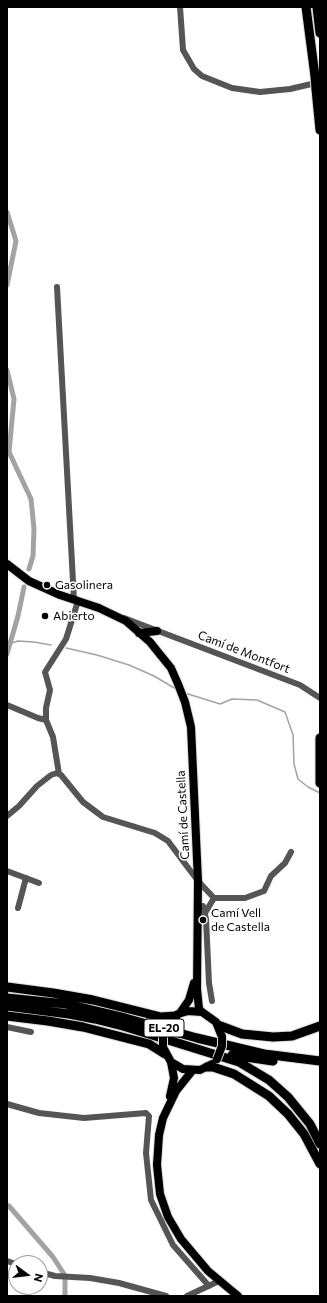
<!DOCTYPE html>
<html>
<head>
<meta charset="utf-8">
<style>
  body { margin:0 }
  #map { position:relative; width:327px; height:1303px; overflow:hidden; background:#fff; font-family:Commissioner,sans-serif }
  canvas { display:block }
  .frame { position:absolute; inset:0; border:8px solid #000; pointer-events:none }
  .north { position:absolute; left:8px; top:1255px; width:40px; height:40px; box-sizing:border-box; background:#fff; border:1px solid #999; border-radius:50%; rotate:105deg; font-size:11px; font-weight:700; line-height:16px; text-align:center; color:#000 }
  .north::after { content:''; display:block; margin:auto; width:14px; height:18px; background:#000; clip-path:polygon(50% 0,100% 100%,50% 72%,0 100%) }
</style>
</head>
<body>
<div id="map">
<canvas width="327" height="1303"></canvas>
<div class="frame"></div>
<div class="north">N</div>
</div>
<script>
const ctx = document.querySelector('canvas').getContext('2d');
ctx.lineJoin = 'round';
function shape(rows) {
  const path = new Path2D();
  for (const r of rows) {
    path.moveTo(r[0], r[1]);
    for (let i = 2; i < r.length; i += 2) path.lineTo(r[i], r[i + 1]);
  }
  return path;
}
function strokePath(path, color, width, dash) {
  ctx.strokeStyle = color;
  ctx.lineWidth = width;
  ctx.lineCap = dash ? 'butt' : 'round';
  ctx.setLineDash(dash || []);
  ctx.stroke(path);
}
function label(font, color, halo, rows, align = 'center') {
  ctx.font = font + ' Commissioner,sans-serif';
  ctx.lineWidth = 3;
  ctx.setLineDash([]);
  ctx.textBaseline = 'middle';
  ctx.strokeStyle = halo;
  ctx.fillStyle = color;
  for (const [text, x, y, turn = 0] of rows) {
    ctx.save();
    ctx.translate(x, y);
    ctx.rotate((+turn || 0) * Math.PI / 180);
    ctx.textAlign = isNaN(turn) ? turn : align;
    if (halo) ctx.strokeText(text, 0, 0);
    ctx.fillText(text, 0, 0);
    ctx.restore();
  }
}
const stream = shape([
  [12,643,18,641,34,642,51,645],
  [66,648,97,655,129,665,154,676,176,689],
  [185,693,220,704,232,699,257,700,285,712,293,735,294,764,298,779,308,787,320,793]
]);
const canal = shape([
  [7,212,16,241,7,285],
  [7,370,14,399,9,452,31,499,34,529,33,556,29,569],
  [7,654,18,616,24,587],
  [9,1206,53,1257,64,1274],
  [65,1279,65,1296]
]);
const minor = shape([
  [180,7,183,50,194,69,202,76,232,88,260,92,290,89,320,82],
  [57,287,74,600],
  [124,618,300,685,320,698],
  [7,705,38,718,46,720],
  [59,774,53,737,46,720,46,708,50,690,45,672,66,639,78,601],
  [7,816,19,806,37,786,51,775,57,773,61,775,83,802,103,817,155,833,168,841,198,881,214,898,245,898,264,891,271,876,285,863,291,852],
  [7,871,39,883],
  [203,906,206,919,209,983,212,1001],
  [18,908,26,878],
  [205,913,214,898],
  [7,1027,31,1032],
  [7,1104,39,1113,84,1118,146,1113,149,1116,146,1153,151,1200,173,1245,209,1286],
  [7,1261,16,1264],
  [40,1272,55,1276,90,1278,119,1283,166,1296],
  [187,1296,219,1281]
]);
const major = shape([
  [7,564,29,581,60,595,99,608,126,621,150,642,158,652,171,668,178,684,185,702,191,727,198,881,197,989,199,1009,202,1012],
  [139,633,157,631],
  [180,1013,189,1000,194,983],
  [171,1019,178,1014,188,1011,202,1012,216,1022,222,1037],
  [164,1049,171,1062,183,1069,200,1070,212,1064],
  [192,1071,176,1091,163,1118,159,1135,157,1165,160,1194,168,1217,181,1239,208,1271,238,1296],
  [170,1096,174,1078,171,1062]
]);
const highway = shape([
  [306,7,315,76],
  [317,7,320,33],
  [316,89,320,130],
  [320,738,320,783],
  [7,987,53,993,93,1000,161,1017,176,1016],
  [7,998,66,1004,125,1018,197,1038,264,1054,320,1061],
  [7,1006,69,1014,95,1019,123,1026,239,1062,269,1080,288,1097,310,1124,320,1144],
  [7,1016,48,1021,83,1027,149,1044,165,1054],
  [218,1025,242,1034,273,1037,292,1036,320,1026],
  [232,1055,273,1061],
  [207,1067,213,1067,234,1074,269,1096,288,1114,304,1134,320,1164]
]);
const majorBridge = shape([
  [163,1045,163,1035,168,1023],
  [217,1059,222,1046,222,1037]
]);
const highwayBridge = shape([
  [315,76,316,89]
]);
const markers = [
  [47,585,4,"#000"],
  [45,616,4,"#000"],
  [203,920,4,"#000"]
];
const shields = [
  [164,1028,40]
];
const shieldNames = [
  ["EL-20",164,1028]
];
const poiNames = [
  ["Gasolinera",55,585],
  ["Abierto",53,616],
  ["Camí Vell",211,913],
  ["de Castella",211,927]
];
const streetNames = [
  ["Camí de Montfort",244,652,21],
  ["Camí de Castella",183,815,-93]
];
strokePath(stream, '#a3a3a3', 1.5);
strokePath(canal, '#a3a3a3', 5);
strokePath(major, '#dbdbdb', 10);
strokePath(highway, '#dbdbdb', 11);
strokePath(minor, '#555', 6);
strokePath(major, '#000', 8);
strokePath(highway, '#000', 9);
strokePath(majorBridge, '#dbdbdb', 10, []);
strokePath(highwayBridge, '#dbdbdb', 11, []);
strokePath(majorBridge, '#000', 8);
strokePath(highwayBridge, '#000', 9);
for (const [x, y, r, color] of markers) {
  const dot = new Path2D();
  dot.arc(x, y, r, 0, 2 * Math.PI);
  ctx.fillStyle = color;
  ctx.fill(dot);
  strokePath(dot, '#fff', 1.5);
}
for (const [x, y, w] of shields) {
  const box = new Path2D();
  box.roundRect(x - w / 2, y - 9, w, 18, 3);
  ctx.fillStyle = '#fff';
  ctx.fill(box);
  strokePath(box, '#000', 1);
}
label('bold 11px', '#000', null, shieldNames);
label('12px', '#000', '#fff', poiNames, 'left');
label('12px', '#000', '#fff', streetNames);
</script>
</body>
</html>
